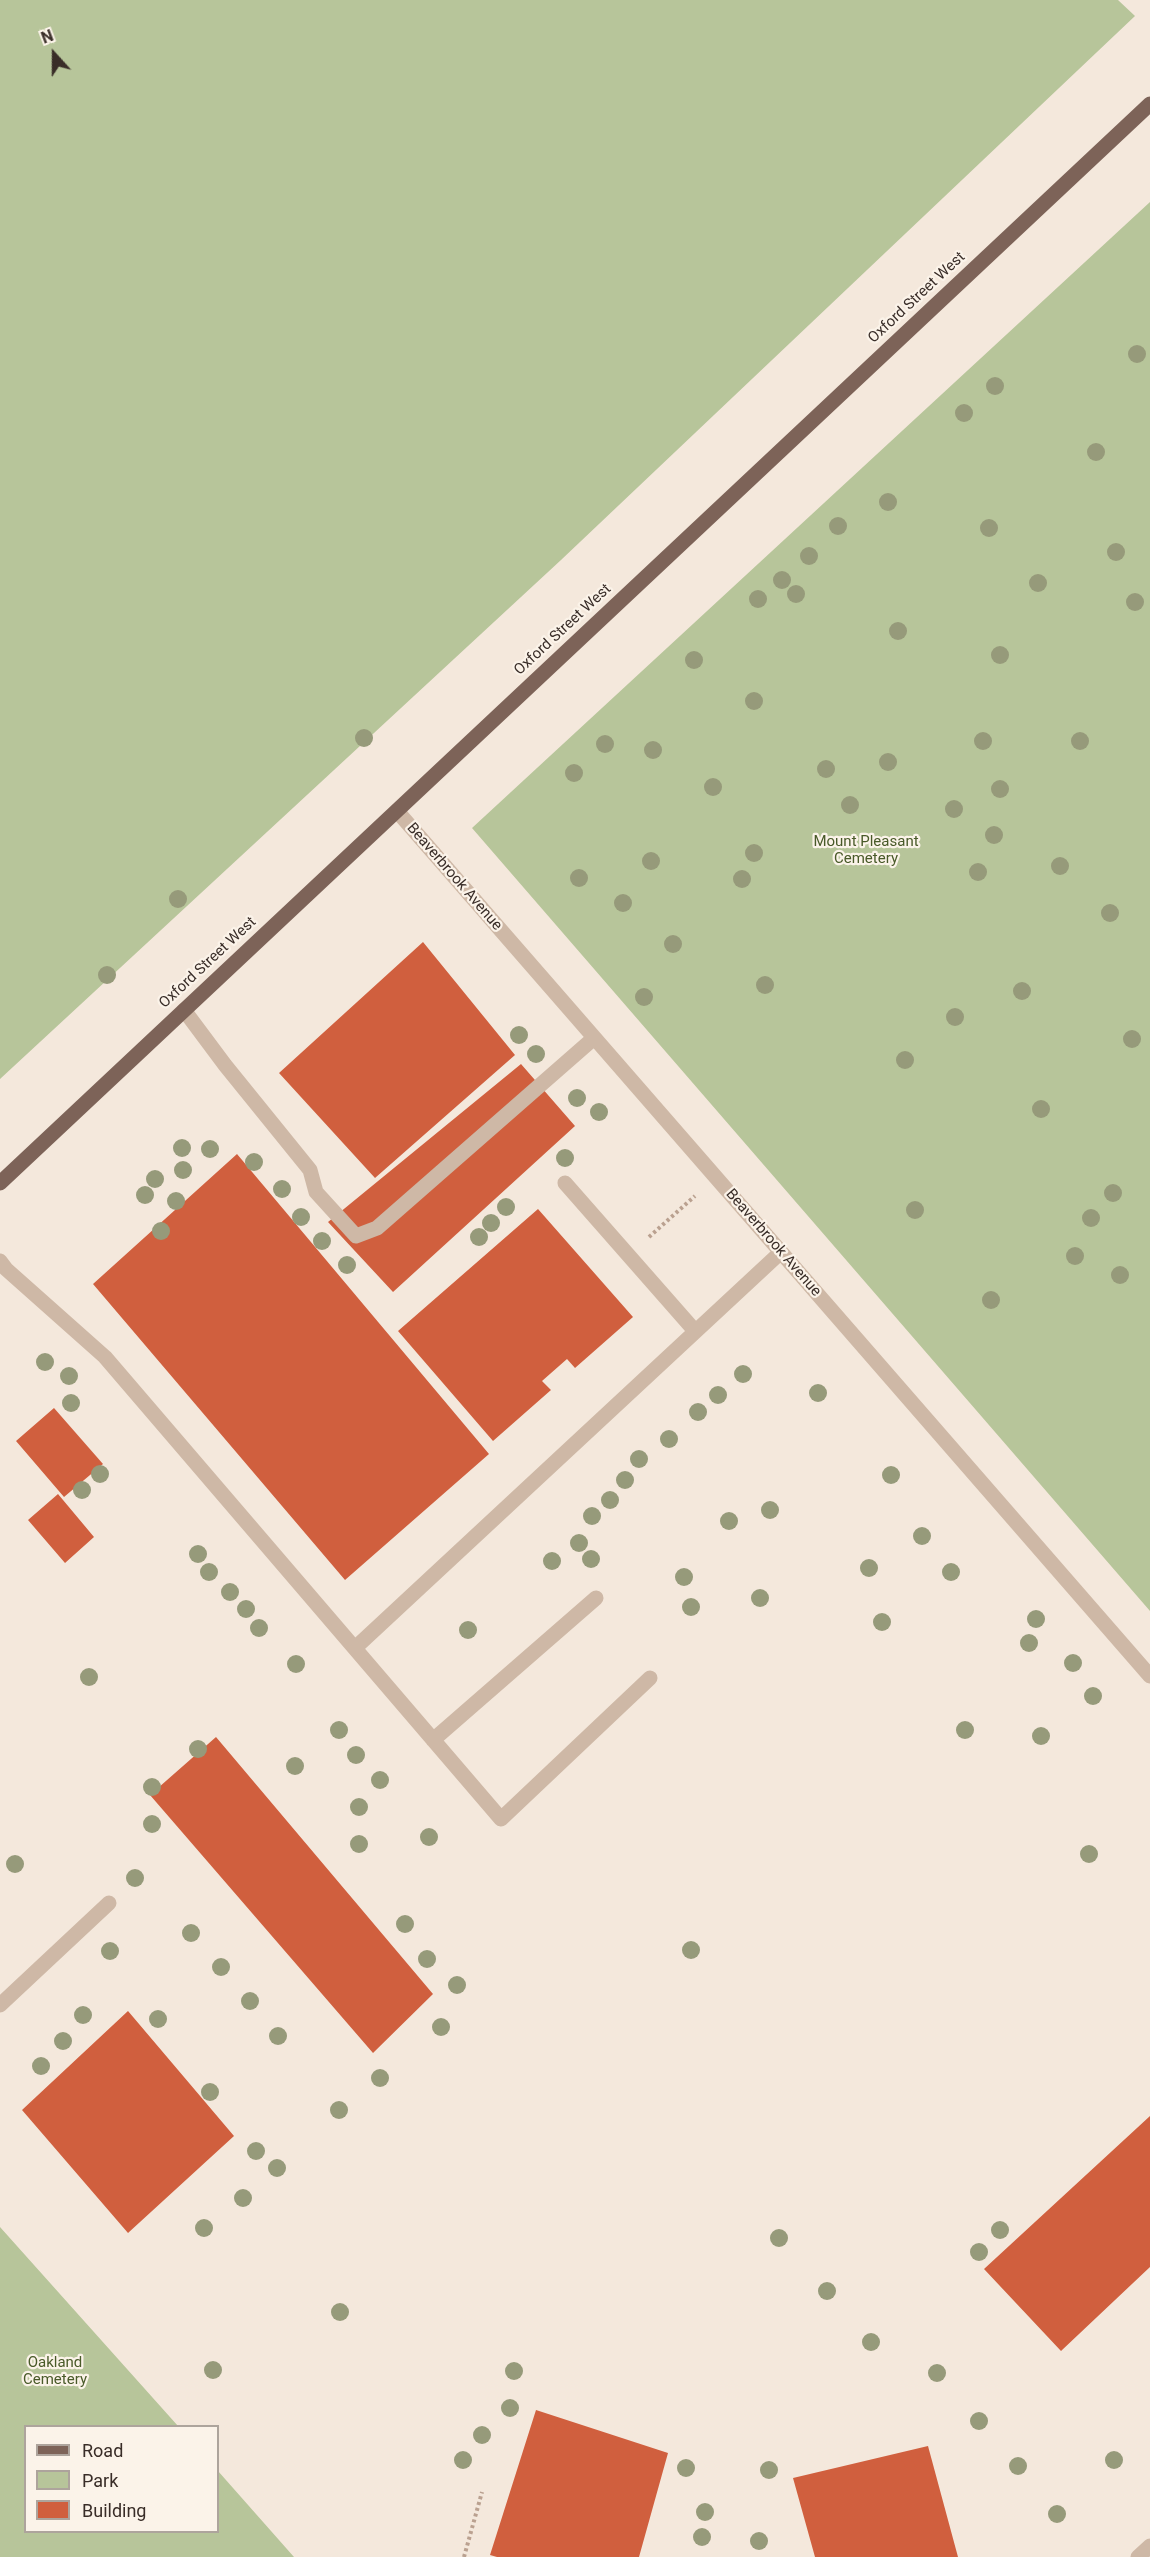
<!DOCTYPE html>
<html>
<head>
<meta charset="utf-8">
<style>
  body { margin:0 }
  #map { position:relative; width:1150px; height:2557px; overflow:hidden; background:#f4e8dc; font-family:Roboto,sans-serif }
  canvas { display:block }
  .legend { position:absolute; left:24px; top:2425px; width:195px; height:108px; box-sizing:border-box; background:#fbf3e9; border:2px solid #ada49c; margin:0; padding:8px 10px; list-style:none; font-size:18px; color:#392d28 }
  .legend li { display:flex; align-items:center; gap:12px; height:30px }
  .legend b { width:30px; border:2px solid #ada49c }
  .north { position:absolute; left:24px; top:24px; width:60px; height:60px; -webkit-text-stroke:4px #fbf3e9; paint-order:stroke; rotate:339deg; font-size:16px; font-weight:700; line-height:24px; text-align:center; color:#392d28 }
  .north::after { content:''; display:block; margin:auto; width:21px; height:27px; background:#392d28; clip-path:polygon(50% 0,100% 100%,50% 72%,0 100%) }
</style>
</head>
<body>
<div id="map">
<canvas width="1150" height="2557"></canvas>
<ul class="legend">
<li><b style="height:8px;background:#7d6358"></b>Road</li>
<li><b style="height:16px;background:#b7c59a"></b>Park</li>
<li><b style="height:16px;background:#d05f3e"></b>Building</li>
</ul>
<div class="north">N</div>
</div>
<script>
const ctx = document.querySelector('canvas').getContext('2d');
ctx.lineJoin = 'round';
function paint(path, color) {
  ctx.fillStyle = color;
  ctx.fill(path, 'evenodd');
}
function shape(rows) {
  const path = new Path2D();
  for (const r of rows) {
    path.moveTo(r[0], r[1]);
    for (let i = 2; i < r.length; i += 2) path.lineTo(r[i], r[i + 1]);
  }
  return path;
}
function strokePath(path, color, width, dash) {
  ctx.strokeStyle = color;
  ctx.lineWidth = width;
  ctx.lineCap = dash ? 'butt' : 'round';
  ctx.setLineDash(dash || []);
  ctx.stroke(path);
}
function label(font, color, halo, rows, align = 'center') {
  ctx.font = font + ' Roboto,sans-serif';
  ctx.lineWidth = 4.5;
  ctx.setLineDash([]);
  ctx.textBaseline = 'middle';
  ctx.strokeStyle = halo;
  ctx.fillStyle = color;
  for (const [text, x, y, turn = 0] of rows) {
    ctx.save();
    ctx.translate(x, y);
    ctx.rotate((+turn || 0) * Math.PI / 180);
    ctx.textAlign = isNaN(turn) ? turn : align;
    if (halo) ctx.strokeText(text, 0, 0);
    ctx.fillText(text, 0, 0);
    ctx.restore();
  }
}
const green = shape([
  [0,0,1118,0,1135,16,561,560,0,1079],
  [1150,202,1150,1611,472,828],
  [0,2227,178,2426,26,2426,26,2532,218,2532,218,2471,294,2557,0,2557]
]);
const building = shape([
  [423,942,515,1055,375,1178,279,1073],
  [521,1064,575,1126,393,1292,328,1222],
  [237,1154,489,1454,345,1580,93,1284],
  [538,1209,633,1317,575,1368,567,1359,542,1381,551,1390,493,1441,398,1331],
  [54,1408,103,1464,64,1497,16,1441],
  [58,1494,94,1537,65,1563,28,1520],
  [216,1737,433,1994,373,2053,150,1795],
  [128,2011,234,2136,128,2233,22,2110],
  [1150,2116,1150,2267,1061,2351,984,2269],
  [536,2410,668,2453,639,2557,497,2557,490,2555],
  [928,2446,958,2557,815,2557,793,2478]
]);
const path = shape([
  [649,1237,695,1196],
  [464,2557,482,2492]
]);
const minor = shape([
  [397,811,1150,1676],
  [184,1010,225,1065,310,1170,316,1192,356,1236,377,1228,594,1038],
  [565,1183,695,1331],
  [0,1261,6,1269,105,1357,501,1819,650,1678],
  [355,1648,781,1252],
  [433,1740,596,1598],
  [0,2005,109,1903],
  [1138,2557,1150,2546]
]);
const major = shape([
  [0,1183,1150,104]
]);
const trees = [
  [1137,354],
  [995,386],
  [964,413],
  [1096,452],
  [888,502],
  [838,526],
  [989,528],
  [1116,552],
  [809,556],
  [782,580],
  [1038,583],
  [796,594],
  [758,599],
  [1135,602],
  [898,631],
  [1000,655],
  [694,660],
  [754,701],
  [364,738],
  [983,741],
  [1080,741],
  [605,744],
  [653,750],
  [888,762],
  [826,769],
  [574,773],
  [713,787],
  [1000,789],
  [850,805],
  [954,809],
  [994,835],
  [754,853],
  [651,861],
  [1060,866],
  [978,872],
  [579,878],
  [742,879],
  [178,899],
  [623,903],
  [1110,913],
  [673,944],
  [107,975],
  [765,985],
  [1022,991],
  [644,997],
  [955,1017],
  [519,1035],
  [1132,1039],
  [536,1054],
  [905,1060],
  [577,1098],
  [1041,1109],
  [599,1112],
  [182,1148],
  [210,1149],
  [565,1158],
  [254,1162],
  [183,1170],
  [155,1179],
  [282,1189],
  [1113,1193],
  [145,1195],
  [176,1201],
  [506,1207],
  [915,1210],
  [301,1217],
  [1091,1218],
  [491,1223],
  [161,1231],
  [479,1237],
  [322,1241],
  [1075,1256],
  [347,1265],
  [1120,1275],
  [991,1300],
  [45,1362],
  [743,1374],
  [69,1376],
  [818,1393],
  [718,1395],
  [71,1403],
  [698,1412],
  [669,1439],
  [639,1459],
  [100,1474],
  [891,1475],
  [625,1480],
  [82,1490],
  [610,1500],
  [770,1510],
  [592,1516],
  [729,1521],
  [922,1536],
  [579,1543],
  [198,1554],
  [591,1559],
  [552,1561],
  [869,1568],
  [209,1572],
  [951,1572],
  [684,1577],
  [230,1592],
  [760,1598],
  [691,1607],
  [246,1609],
  [1036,1619],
  [882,1622],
  [259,1628],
  [468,1630],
  [1029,1643],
  [1073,1663],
  [296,1664],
  [89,1677],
  [1093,1696],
  [339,1730],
  [965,1730],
  [1041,1736],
  [198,1749],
  [356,1755],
  [295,1766],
  [380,1780],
  [152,1787],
  [359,1807],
  [152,1824],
  [429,1837],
  [359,1844],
  [1089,1854],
  [15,1864],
  [135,1878],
  [405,1924],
  [191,1933],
  [691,1950],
  [110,1951],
  [427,1959],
  [221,1967],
  [457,1985],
  [250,2001],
  [83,2015],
  [158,2019],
  [441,2027],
  [278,2036],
  [63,2041],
  [41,2066],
  [380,2078],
  [210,2092],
  [339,2110],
  [256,2151],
  [277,2168],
  [243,2198],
  [204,2228],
  [1000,2230],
  [779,2238],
  [979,2252],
  [827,2291],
  [340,2312],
  [871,2342],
  [213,2370],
  [514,2371],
  [937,2373],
  [510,2408],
  [979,2421],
  [482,2435],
  [463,2460],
  [1114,2460],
  [1018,2466],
  [686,2468],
  [769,2470],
  [705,2512],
  [1057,2514],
  [702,2537],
  [759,2541]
];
const streetNames = [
  ["Oxford Street West",917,298,-43],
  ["Oxford Street West",563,630,-43],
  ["Beaverbrook Avenue",454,877,49],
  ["Oxford Street West",208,963,-43],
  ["Beaverbrook Avenue",773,1243,49]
];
const parkNames = [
  ["Mount Pleasant",866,842],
  ["Cemetery",866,859],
  ["Oakland",55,2363],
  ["Cemetery",55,2380]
];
paint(green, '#b7c59a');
paint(building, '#d05f3e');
strokePath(path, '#baa190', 4, [3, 3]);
strokePath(minor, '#ceb8a6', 15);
strokePath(major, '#7d6358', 15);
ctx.fillStyle = '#969a7a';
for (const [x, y] of trees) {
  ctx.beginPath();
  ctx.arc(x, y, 9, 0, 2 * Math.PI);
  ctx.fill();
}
label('15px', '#392d28', '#fbf3e9', streetNames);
label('15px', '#495a29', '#fbf3e9', parkNames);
</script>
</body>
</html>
